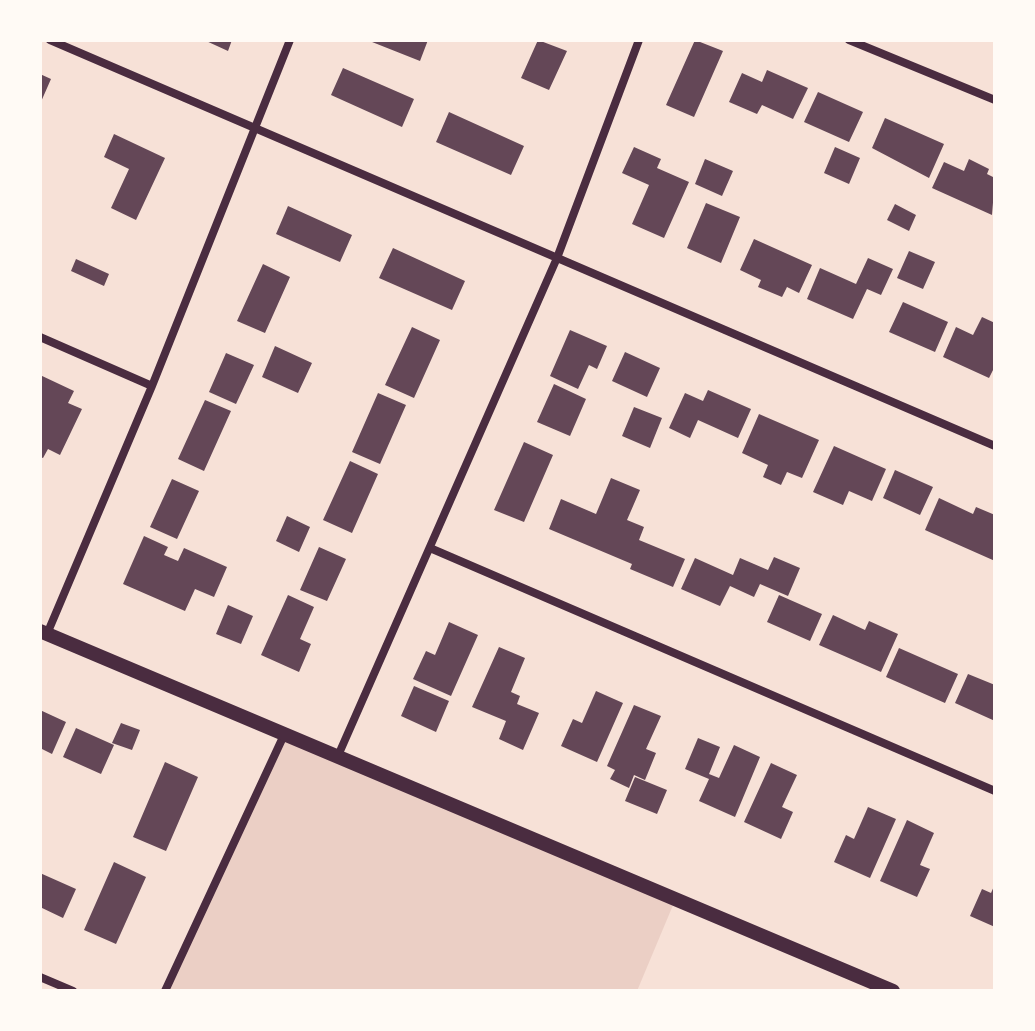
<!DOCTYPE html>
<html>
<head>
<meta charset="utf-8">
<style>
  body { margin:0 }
  #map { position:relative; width:1035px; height:1031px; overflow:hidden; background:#f7e1d7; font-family:"Work Sans",sans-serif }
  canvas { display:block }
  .frame { position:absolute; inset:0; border:42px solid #fffaf5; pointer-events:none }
</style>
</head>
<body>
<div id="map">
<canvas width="1035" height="1031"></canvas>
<div class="frame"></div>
</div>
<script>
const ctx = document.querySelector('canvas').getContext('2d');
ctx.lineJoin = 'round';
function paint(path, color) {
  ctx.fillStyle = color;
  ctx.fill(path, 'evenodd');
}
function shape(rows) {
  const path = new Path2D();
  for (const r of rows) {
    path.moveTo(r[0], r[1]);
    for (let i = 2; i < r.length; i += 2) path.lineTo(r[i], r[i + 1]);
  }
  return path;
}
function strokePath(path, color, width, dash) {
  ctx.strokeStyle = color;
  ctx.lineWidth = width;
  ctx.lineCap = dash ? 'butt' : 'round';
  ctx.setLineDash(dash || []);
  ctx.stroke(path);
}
const green = shape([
  [284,735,676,898,637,991,168,991]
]);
const building = shape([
  [204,40,232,40,228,51],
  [367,40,428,40,420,61],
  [538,40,567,51,549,90,521,78],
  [695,40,723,51,694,117,666,105],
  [343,68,414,99,402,127,331,95],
  [767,70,808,88,793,119,762,105,757,114,729,102,742,73,762,82],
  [40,74,51,79,40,104],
  [818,92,863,112,849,142,804,122],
  [449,112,524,146,511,175,436,142],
  [885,118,944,144,929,178,872,148],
  [114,134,165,158,136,220,111,208,129,169,104,157],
  [634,147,661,159,657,168,689,182,664,238,632,224,649,185,622,173],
  [835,147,860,158,849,184,824,173],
  [705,159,733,171,722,196,695,184],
  [969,159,989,169,987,174,995,178,992,215,932,188,944,162,964,171],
  [706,203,740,217,721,263,687,248],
  [895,204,916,215,909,231,887,220],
  [288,206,352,235,340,262,276,234],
  [754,239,812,265,799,293,787,287,782,297,758,287,761,280,740,270],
  [393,248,465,281,452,310,379,278],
  [909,251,935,262,923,289,897,278],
  [868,258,893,269,881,295,867,289,853,319,807,299,820,268,856,284],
  [76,259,109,274,104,286,71,271],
  [263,264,290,277,265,333,237,321],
  [903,302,948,322,935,352,889,332],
  [982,317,995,323,995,366,989,378,943,357,956,327,973,335],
  [412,327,440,340,414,398,385,385],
  [570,330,607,346,597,369,589,365,578,389,550,376],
  [275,346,312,363,298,393,262,377],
  [625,352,660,368,647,397,612,381],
  [226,353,254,365,236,404,209,392],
  [40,375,74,391,68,403,82,409,60,455,48,449,43,458,40,457],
  [554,384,586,399,570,436,537,422],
  [708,390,751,409,738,438,698,420,690,438,669,428,685,393,703,401],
  [378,393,406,405,380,464,352,452],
  [205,400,231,411,204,471,178,459],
  [634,407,662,418,650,448,622,436],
  [759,414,819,440,802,478,787,472,781,485,763,477,768,465,742,453],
  [524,442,553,455,524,522,494,510],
  [834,446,886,469,872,501,849,491,843,505,813,492],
  [350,461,378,474,352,533,323,520],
  [895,470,933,487,920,515,883,498],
  [611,478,640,490,627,520,644,527,639,540,685,559,673,587,630,569,632,564,549,529,561,499,596,514],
  [172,479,199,491,177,539,150,527],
  [939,498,973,514,976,507,995,515,995,561,925,530],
  [287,516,310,527,299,552,276,541],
  [144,536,168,547,164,555,178,561,184,548,227,567,214,597,195,589,185,611,123,584],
  [319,547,346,559,327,601,300,590],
  [774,557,800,568,788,596,760,584,754,597,730,586,720,606,681,589,695,558,733,575,740,558,768,570],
  [288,595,314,607,300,639,311,644,299,672,261,655],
  [779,595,822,614,810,641,767,622],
  [228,605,253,616,241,644,216,634],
  [833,615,865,630,869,621,898,634,881,672,819,645],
  [449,622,478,635,451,696,413,679,426,651,435,655],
  [499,647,525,658,511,692,520,696,517,704,539,713,523,750,499,739,506,721,472,707],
  [899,648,958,674,945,703,886,677],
  [968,674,995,685,995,721,955,703],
  [414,686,449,701,436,732,401,716],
  [596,691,623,703,597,762,561,746,573,719,582,723],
  [634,705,661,716,646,749,656,753,645,780,634,775,629,788,610,779,615,770,607,766],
  [40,710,66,722,52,754,40,748],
  [121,723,140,730,132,750,112,743],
  [76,728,114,745,101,774,63,757],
  [698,738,720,747,709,774,719,778,734,745,760,757,735,817,699,801,709,779,685,769],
  [165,762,198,777,166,851,133,837],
  [771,763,797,775,782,807,793,812,781,839,744,822],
  [635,777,667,790,657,814,625,801],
  [868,807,896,819,870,878,834,862,846,835,854,839],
  [907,820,934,833,920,865,930,869,917,897,880,881],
  [114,862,146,877,116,944,84,930],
  [40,873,76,889,63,918,40,907],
  [995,884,995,927,970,916,982,889,991,893]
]);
const minor = shape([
  [50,40,995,446],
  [849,40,995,100],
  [40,337,152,386],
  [430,548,995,791],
  [47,634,152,386,290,40],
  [337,758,557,258,639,40],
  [40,977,73,991],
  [165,991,284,735]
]);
const tertiary = shape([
  [40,631,893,991]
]);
paint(green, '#ebcfc5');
paint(building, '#644757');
strokePath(minor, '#4a2c40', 8);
strokePath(tertiary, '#4a2c40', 14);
</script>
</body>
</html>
